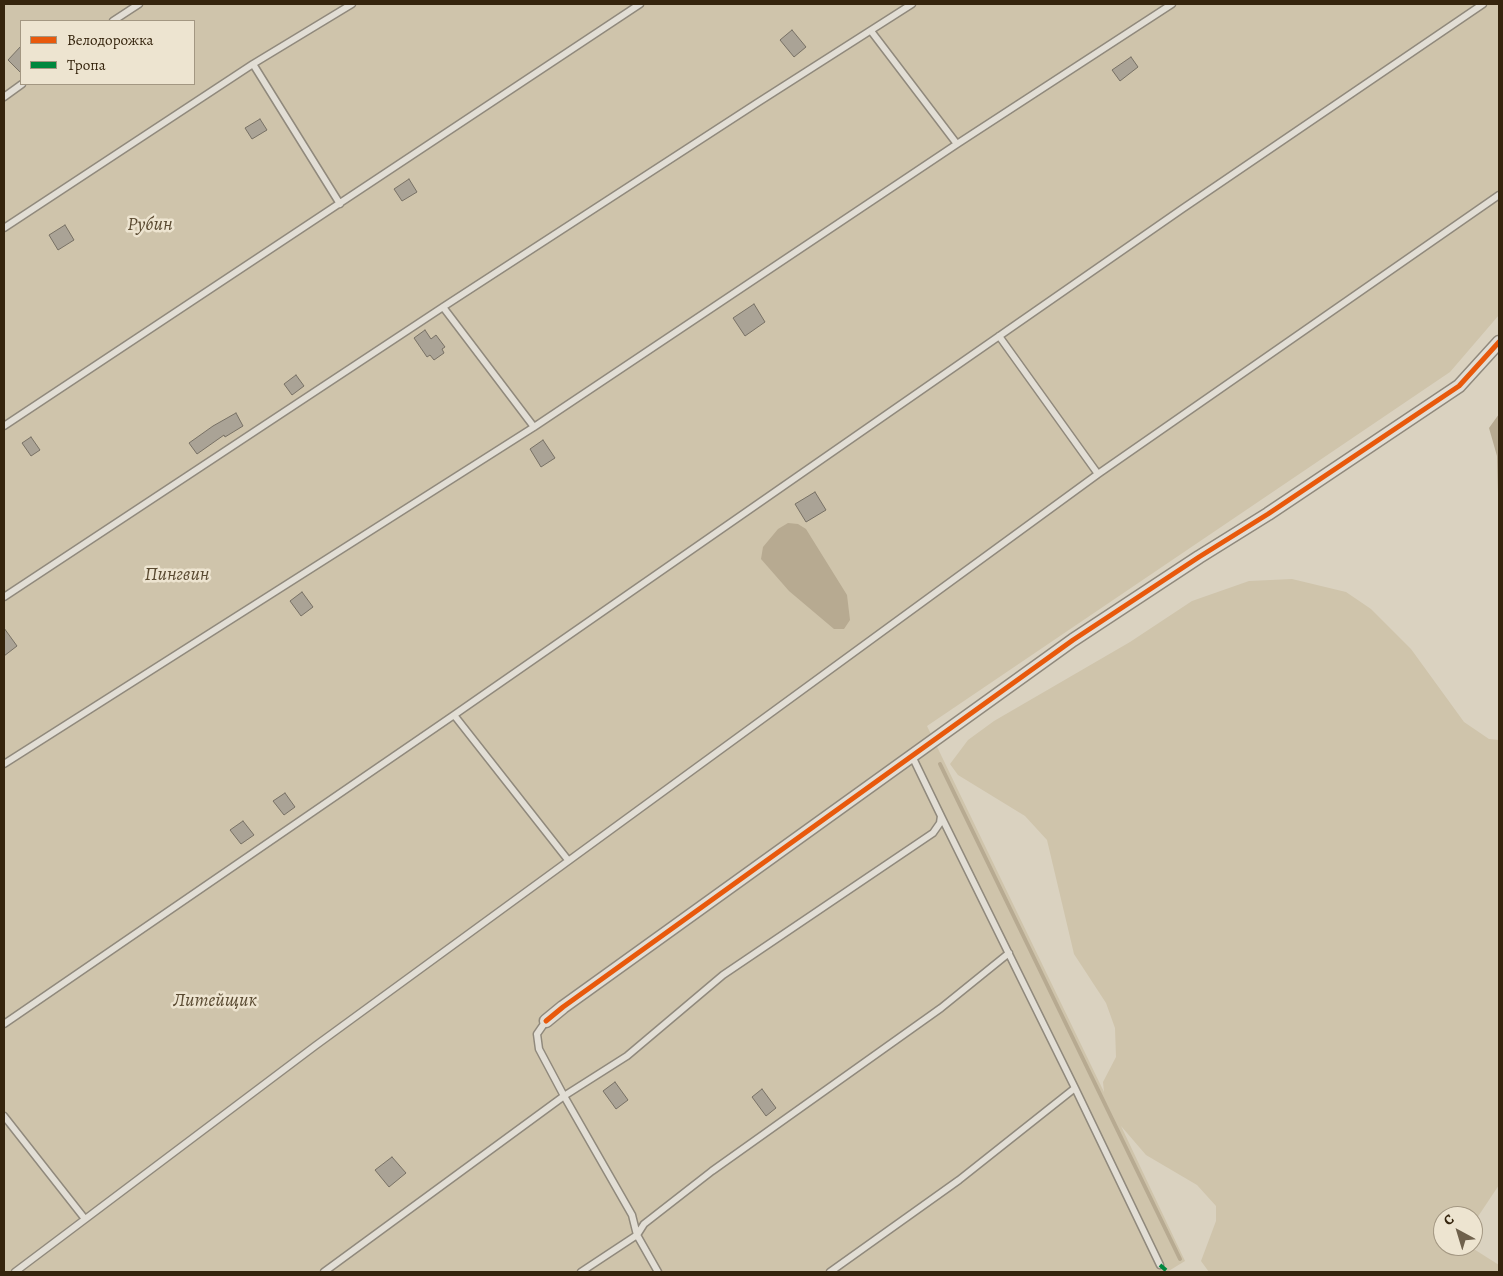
<!DOCTYPE html>
<html>
<head>
<meta charset="utf-8">
<style>
  body { margin:0 }
  #map { position:relative; width:1503px; height:1276px; overflow:hidden; background:#dad2c0; font-family:Alegreya,serif }
  canvas { display:block }
  .frame { position:absolute; inset:0; border:5px solid #35240d; pointer-events:none }
  .legend { position:absolute; left:20px; top:20px; width:175px; height:65px; box-sizing:border-box; background:#ede4d0; border:1px solid #a39782; margin:0; padding:6px 9px; list-style:none; font-size:15px; color:#35240d }
  .legend li { display:flex; align-items:center; gap:10px; height:25px }
  .legend b { width:25px; border:1px solid #a39782 }
  .north { position:absolute; left:1433px; top:1206px; width:50px; height:50px; box-sizing:border-box; background:#ede4d0; border:1px solid #a39782; border-radius:50%; rotate:321deg; font-size:14px; font-weight:700; line-height:20px; text-align:center; color:#35240d }
  .north::after { content:''; display:block; margin:auto; width:18px; height:22px; background:#6f614c; clip-path:polygon(50% 0,100% 100%,50% 72%,0 100%) }
</style>
</head>
<body>
<div id="map">
<canvas width="1503" height="1276"></canvas>
<div class="frame"></div>
<ul class="legend">
<li><b style="height:6px;background:#e8590c"></b>Велодорожка</li>
<li><b style="height:6px;background:#00873e"></b>Тропа</li>
</ul>
<div class="north">С</div>
</div>
<script>
const ctx = document.querySelector('canvas').getContext('2d');
ctx.lineJoin = 'round';
function paint(path, color) {
  ctx.fillStyle = color;
  ctx.fill(path, 'evenodd');
}
function shape(rows) {
  const path = new Path2D();
  for (const r of rows) {
    path.moveTo(r[0], r[1]);
    for (let i = 2; i < r.length; i += 2) path.lineTo(r[i], r[i + 1]);
  }
  return path;
}
function strokePath(path, color, width, dash) {
  ctx.strokeStyle = color;
  ctx.lineWidth = width;
  ctx.lineCap = dash ? 'butt' : 'round';
  ctx.setLineDash(dash || []);
  ctx.stroke(path);
}
function label(font, color, halo, rows, align = 'center') {
  ctx.font = font + ' Alegreya,serif';
  ctx.lineWidth = 5;
  ctx.setLineDash([]);
  ctx.textBaseline = 'middle';
  ctx.strokeStyle = halo;
  ctx.fillStyle = color;
  for (const [text, x, y, turn = 0] of rows) {
    ctx.save();
    ctx.translate(x, y);
    ctx.rotate((+turn || 0) * Math.PI / 180);
    ctx.textAlign = isNaN(turn) ? turn : align;
    if (halo) ctx.strokeText(text, 0, 0);
    ctx.fillText(text, 0, 0);
    ctx.restore();
  }
}
const green = shape([
  [4,4,1499,4,1499,315,1450,372,927,726,1104,1092,1103,1082,1116,1057,1115,1028,1106,1003,1074,954,1047,840,1025,816,958,775,950,764,968,740,994,721,1130,642,1192,601,1249,581,1292,579,1346,592,1371,609,1411,649,1464,722,1489,739,1499,740,1499,1185,1473,1224,1473,1216,1443,1216,1443,1246,1469,1246,1499,1265,1499,1272,1209,1272,1201,1261,1216,1221,1216,1206,1197,1185,1146,1155,1121,1126,1185,1261,1167,1272,4,1272],
  [21,21,194,21,194,84,21,84]
]);
const water = shape([
  [1499,414,1499,495,1498,493,1497,456,1489,428],
  [788,523,798,524,806,529,847,595,850,620,844,629,834,629,789,591,761,559,763,547,778,529]
]);
const stream = shape([
  [940,764,1180,1259]
]);
const building = shape([
  [792,30,806,47,794,57,780,40,792,30],
  [21,46,21,73,8,60,21,46],
  [1131,57,1138,67,1120,81,1112,70,1131,57],
  [260,119,267,130,252,139,245,128,260,119],
  [409,179,417,192,402,201,394,189,409,179],
  [65,225,74,240,58,250,49,235,65,225],
  [754,304,765,322,745,336,733,318,754,304],
  [425,330,431,339,436,335,445,347,442,349,444,353,434,360,430,355,427,357,414,338,425,330],
  [296,375,304,386,292,395,284,384,296,375],
  [236,413,243,426,225,437,224,435,197,454,189,443,213,426,236,413],
  [31,437,40,450,31,456,22,443,31,437],
  [543,440,555,458,541,467,530,449,543,440],
  [815,492,826,510,806,522,795,504,815,492],
  [302,592,313,607,301,616,290,601,302,592],
  [4,628,17,646,4,656,4,628],
  [285,793,295,807,284,815,273,801,285,793],
  [243,821,254,835,241,844,230,830,243,821],
  [615,1082,628,1100,616,1109,603,1091,615,1082],
  [762,1089,776,1108,766,1116,752,1097,762,1089],
  [392,1157,406,1173,389,1187,375,1170,392,1157]
]);
const lane = shape([
  [113,21,139,4],
  [871,31,957,144],
  [253,64,340,204],
  [4,97,22,84],
  [4,228,253,64,352,4],
  [443,307,534,427],
  [999,336,1098,474],
  [4,426,640,4],
  [4,597,443,307,757,103,912,4],
  [454,715,568,860],
  [4,764,534,427,957,144,1172,4],
  [941,816,1075,1088,1160,1265],
  [546,1021,537,1034,539,1049,564,1096,632,1215,637,1235,658,1272],
  [4,1024,454,715,1182,209,1483,4],
  [4,1116,85,1219],
  [15,1272,315,1046,1098,474,1499,195],
  [324,1272,564,1096,627,1056,723,975,933,833,940,823,941,816,912,756],
  [581,1272,637,1235,644,1224,712,1171,941,1008,1009,953],
  [830,1272,959,1180,1075,1088]
]);
const street = shape([
  [546,1021,563,1007,1073,640,1199,557,1268,514,1459,386,1499,342]
]);
const quiet = shape([
  [1160,1265,1168,1272]
]);
const cycleway = shape([
  [546,1021,563,1007,1073,640,1199,557,1268,514,1459,386,1499,342]
]);
const parkNames = [
  ["Рубин",150,225],
  ["Пингвин",177,575],
  ["Литейщик",215,1001]
];
paint(green, '#cfc4ab');
paint(water, '#b7aa91');
strokePath(stream, '#b7aa91', 4);
paint(building, '#aaa396');
strokePath(building, '#787165', 1);
strokePath(lane, '#90897c', 9);
strokePath(street, '#90897c', 15);
strokePath(lane, '#e2ded5', 6);
strokePath(street, '#e2ded5', 12);
strokePath(quiet, '#00873e', 4, [8, 4]);
strokePath(cycleway, '#e8590c', 5);
label('italic 19px', '#594930', '#ede4d0', parkNames);
</script>
</body>
</html>
